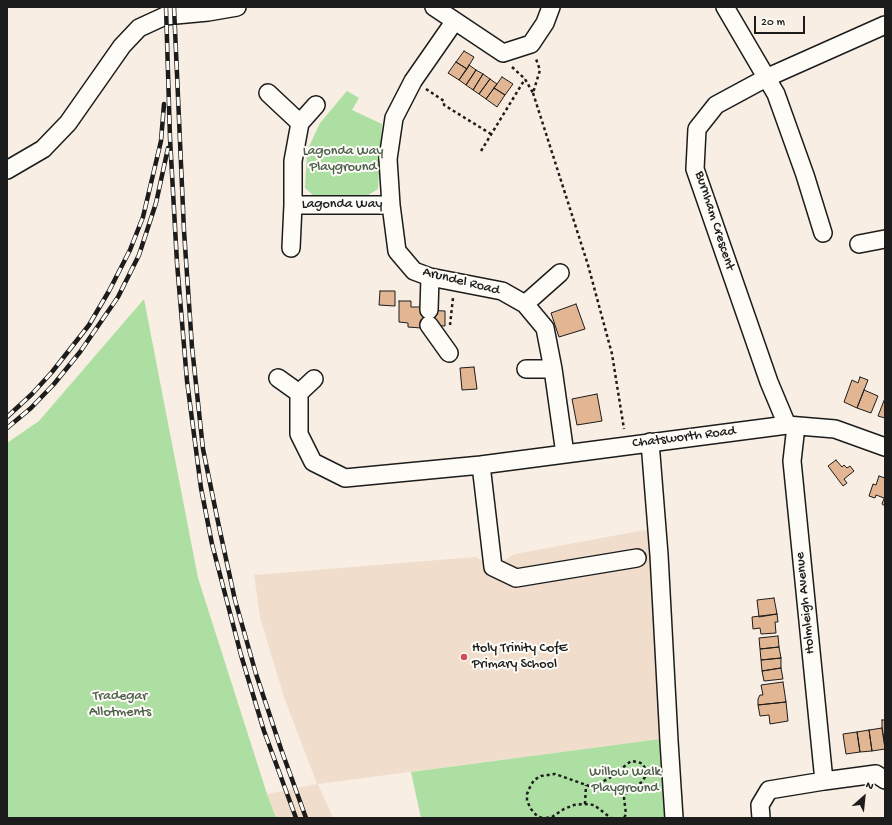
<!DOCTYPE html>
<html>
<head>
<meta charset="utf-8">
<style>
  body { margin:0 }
  #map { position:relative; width:892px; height:825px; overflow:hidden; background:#f8eee3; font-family:"Gochi Hand",sans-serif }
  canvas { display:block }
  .frame { position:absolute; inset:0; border:8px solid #1c1c1c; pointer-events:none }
  .north { position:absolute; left:844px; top:777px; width:40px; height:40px; -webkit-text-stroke:3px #fdfcf7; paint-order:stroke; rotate:27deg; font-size:11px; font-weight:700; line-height:16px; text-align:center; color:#1c1c1c }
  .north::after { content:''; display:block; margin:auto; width:14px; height:18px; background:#1c1c1c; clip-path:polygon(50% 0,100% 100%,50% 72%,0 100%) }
  .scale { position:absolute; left:754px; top:16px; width:51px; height:18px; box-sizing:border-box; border:2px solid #1c1c1c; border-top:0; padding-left:5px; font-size:12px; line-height:14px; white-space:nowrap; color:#1c1c1c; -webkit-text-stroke:3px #fdfcf7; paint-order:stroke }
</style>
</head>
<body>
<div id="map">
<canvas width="892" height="825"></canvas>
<div class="frame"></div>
<div class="north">N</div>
<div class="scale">20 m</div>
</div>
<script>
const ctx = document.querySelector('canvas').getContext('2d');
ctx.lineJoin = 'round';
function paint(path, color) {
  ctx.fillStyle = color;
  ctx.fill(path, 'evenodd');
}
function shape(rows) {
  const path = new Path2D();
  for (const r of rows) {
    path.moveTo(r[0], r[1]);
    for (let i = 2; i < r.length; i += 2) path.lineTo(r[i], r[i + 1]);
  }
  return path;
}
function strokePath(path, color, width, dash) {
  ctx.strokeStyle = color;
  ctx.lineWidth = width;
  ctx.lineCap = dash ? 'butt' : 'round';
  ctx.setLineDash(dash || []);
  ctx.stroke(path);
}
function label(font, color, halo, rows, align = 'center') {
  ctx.font = font + ' "Gochi Hand",sans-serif';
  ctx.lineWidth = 4;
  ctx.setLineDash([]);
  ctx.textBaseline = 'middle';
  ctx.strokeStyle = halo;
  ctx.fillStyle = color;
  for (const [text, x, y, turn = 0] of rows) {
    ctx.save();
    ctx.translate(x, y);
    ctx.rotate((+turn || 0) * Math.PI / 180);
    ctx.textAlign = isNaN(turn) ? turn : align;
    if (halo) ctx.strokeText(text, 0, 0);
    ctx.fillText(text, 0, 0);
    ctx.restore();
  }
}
const built = shape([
  [650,529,660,739,318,784,333,818,276,818,267,794,317,784,284,697,260,617,254,575,476,557,493,567,515,554]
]);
const green = shape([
  [347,91,359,98,352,110,382,124,378,189,365,197,314,196,305,188,307,151,320,123],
  [144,299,198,578,267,794,276,818,7,818,7,443,39,421],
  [660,739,668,818,421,818,411,772]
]);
const building = shape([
  [464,51,474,57,467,69,456,62,464,51],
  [456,62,467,69,459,80,448,73,456,62],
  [469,65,476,70,466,85,459,80,469,65],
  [476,70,483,74,473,90,466,85,476,70],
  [483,74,490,79,479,94,473,90,483,74],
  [502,77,513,84,505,95,494,88,502,77],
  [490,79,497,84,486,99,479,94,490,79],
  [494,88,505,95,497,107,486,99,494,88],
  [380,291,395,291,395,306,379,305,380,291],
  [399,301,411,301,411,307,422,307,421,310,445,311,445,326,421,325,421,328,408,327,408,323,399,322,399,301],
  [576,304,585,329,559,337,551,313,576,304],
  [474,367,477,389,462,390,460,368,474,367],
  [860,377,868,380,857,408,844,402,852,380,858,383,860,377],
  [864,390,878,396,871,413,857,408,864,390],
  [597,394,602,421,577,425,572,399,597,394],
  [885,398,885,418,878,416,885,398],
  [836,460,842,467,844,465,847,468,850,466,854,471,844,479,847,483,843,486,828,466,836,460],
  [879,476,885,478,885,496,884,498,876,495,875,498,869,496,873,484,876,485,879,476],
  [885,496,885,506,882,504,885,496],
  [774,598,777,614,759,617,757,600,774,598],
  [777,614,778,622,775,622,776,633,761,634,760,628,753,629,752,617,777,614],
  [778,636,779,647,760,649,759,638,778,636],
  [779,647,781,658,761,660,760,649,779,647],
  [781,658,781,668,762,671,761,660,781,658],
  [781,668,783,679,764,681,762,671,781,668],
  [783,682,786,702,758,705,758,699,760,695,763,695,761,685,783,682],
  [786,702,788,721,770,724,769,715,760,716,758,705,786,702],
  [882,720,885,720,885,746,882,728,882,720],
  [882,728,885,749,872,751,869,730,882,728],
  [869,730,872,751,860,752,857,732,869,730],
  [857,732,860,752,846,754,843,734,857,732]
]);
const path = shape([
  [512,67,525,79,533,93,540,70,536,59],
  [426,89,444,101,444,105,491,134],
  [533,93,588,265,612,354,624,429],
  [481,151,525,79],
  [450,325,453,298],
  [585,804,586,785],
  [542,818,537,816,531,809,527,801,527,794,530,787,534,780,541,776,555,774,589,786,593,785,602,782,611,777,631,761,638,762,643,764,646,771,645,777,642,782,628,790,624,798,626,814,624,818],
  [546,818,552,817,564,809,574,805,585,804,594,805,611,818]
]);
const minor = shape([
  [434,7,503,53,531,44,545,23,551,7],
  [725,7,776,94,805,175,823,233],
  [454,22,413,81,394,118,388,159,391,205,397,251,414,271,430,277,502,291,525,304,545,328,553,369,565,454],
  [268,93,300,123],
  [316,105,300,123,293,161,293,205,391,205],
  [7,170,43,149,68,123,122,46,139,28,165,16,208,12,237,7],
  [859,244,885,239],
  [291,248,293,205],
  [525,304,560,273],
  [429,310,430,277],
  [429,325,449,353],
  [526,369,553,369],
  [278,378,299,393],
  [314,379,299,393,299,434,313,462,345,478,481,465,493,567,516,578,637,558],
  [787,425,769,382,695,169,697,129,716,105,766,78,885,25],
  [796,426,792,461,824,781],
  [650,442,659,555,669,741,674,818],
  [481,465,787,425,835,429,885,447],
  [761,818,760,805,769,790,824,781,876,774,885,780]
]);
const rail = shape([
  [166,7,170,138,177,263,187,381,201,488,212,544,241,655,264,731,296,818],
  [174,7,184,231,192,347,203,449,218,522,235,600,256,674,281,749,306,818],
  [7,417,32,394,52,372,89,325,109,291,130,250,143,217,161,141,164,104],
  [7,428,31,408,54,384,80,352,118,297,139,255,156,203,168,148]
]);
const markers = [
  [464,657,4,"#d1495b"]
];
const parkNames = [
  ["Lagonda Way",343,152],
  ["Playground",343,168],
  ["Tradegar",120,697],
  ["Allotments",120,713],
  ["Willow Walk",625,773],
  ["Playground",625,789]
];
const streetNames = [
  ["Lagonda Way",342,205],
  ["Burnham Crescent",714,221,72],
  ["Arundel Road",461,282,14],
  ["Chatsworth Road",684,438,-7],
  ["Holmleigh Avenue",806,603,-96]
];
const poiNames = [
  ["Holy Trinity CofE",472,649],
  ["Primary School",472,665]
];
paint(built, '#f1ddcb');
paint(green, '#acdfa1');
paint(building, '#e2b692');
strokePath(building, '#1c1c1c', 1);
strokePath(minor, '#1c1c1c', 20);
strokePath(path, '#1c1c1c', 2.5, [3, 3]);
strokePath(minor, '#fdfcf7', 17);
strokePath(rail, '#1c1c1c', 4.5);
strokePath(rail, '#fdfcf7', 3, [9]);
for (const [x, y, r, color] of markers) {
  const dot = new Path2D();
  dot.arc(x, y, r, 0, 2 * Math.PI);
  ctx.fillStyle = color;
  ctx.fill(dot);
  strokePath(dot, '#fdfcf7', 1.5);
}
label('14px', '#4e604b', '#fdfcf7', parkNames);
label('14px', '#1c1c1c', '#fdfcf7', streetNames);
label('14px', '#1c1c1c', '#fdfcf7', poiNames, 'left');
</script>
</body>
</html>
